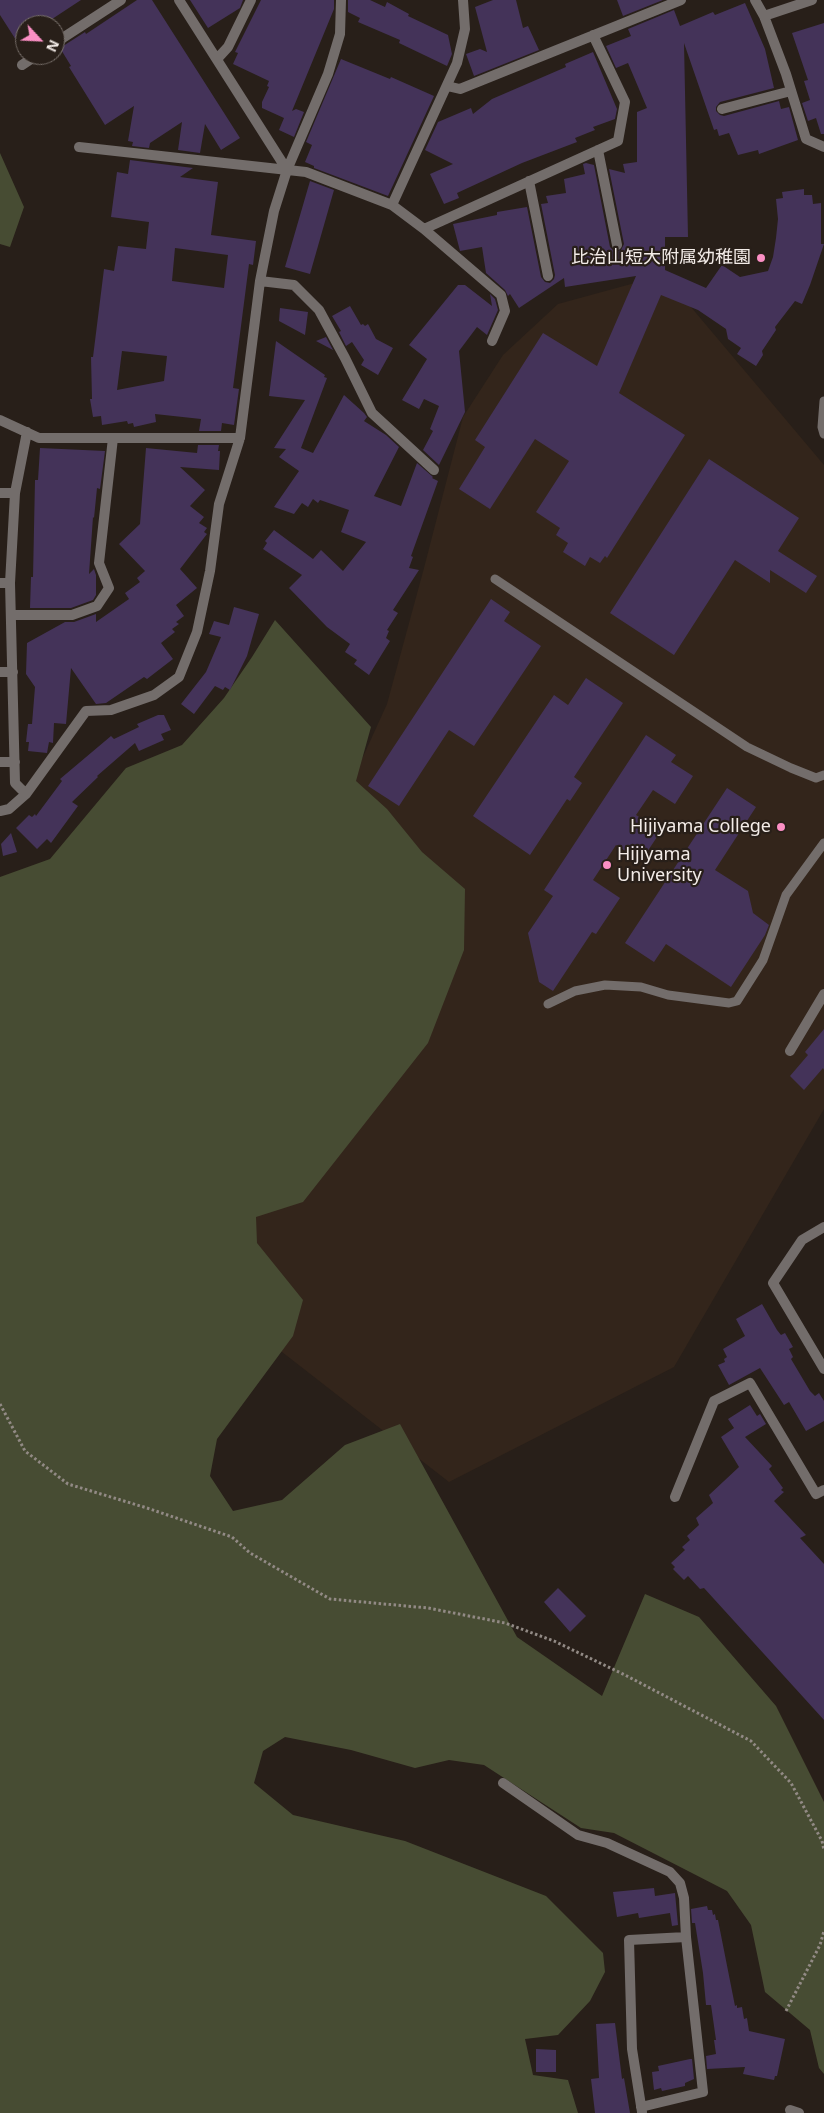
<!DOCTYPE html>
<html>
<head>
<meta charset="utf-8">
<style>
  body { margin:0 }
  #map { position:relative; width:824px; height:2113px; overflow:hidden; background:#281f19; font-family:"Noto Sans",sans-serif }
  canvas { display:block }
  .north { position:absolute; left:15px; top:15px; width:50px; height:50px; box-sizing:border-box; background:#281f19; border:1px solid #79716c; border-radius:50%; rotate:115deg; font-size:14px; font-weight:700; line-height:20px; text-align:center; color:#f3ece8 }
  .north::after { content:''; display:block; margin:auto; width:18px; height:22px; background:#fb8fc4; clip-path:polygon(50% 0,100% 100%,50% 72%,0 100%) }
</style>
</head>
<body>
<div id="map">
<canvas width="824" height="2113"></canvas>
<div class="north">N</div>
</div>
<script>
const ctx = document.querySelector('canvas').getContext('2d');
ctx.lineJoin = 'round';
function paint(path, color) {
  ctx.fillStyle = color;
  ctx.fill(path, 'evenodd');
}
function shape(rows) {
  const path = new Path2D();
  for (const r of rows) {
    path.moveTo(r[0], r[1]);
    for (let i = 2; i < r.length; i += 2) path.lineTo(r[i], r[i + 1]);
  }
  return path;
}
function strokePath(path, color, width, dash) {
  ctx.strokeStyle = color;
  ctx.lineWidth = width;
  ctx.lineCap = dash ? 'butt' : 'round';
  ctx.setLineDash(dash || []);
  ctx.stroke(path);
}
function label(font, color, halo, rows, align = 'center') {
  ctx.font = font + ' "Noto Sans","Noto Sans JP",sans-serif';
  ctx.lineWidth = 4.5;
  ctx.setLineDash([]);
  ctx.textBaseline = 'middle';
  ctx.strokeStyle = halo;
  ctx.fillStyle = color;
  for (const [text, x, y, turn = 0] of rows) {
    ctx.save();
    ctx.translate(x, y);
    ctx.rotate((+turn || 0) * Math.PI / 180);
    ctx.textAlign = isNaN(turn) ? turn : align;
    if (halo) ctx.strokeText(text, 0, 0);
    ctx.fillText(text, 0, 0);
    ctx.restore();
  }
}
const built = shape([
  [664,275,824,465,824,1109,674,1367,449,1482,196,1285,342,803,387,704,424,568,463,417,503,355,558,304]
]);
const green = shape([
  [0,153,24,207,10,247,0,244],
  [275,620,371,727,356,781,387,809,422,852,465,889,464,950,428,1043,303,1202,256,1217,257,1243,303,1300,293,1336,217,1439,210,1476,233,1511,282,1500,345,1445,400,1424,517,1637,602,1696,645,1594,699,1617,776,1706,824,1802,824,2074,819,2068,810,2030,765,1992,751,1925,727,1891,614,1833,581,1828,484,1765,449,1760,415,1768,351,1750,285,1737,263,1751,254,1783,293,1815,405,1841,546,1896,603,1953,605,1972,590,2001,558,2035,525,2039,533,2075,568,2080,578,2113,0,2113,0,877,50,859,126,768,182,745,224,698,252,657]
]);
const building = shape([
  [0,0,81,0,43,25,25,25,25,54,0,15],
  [137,0,152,0,240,138,221,150,205,124,200,153,178,150,182,122,150,143,149,148,132,146,133,142,128,141,134,106,105,125,69,67,71,66,60,48,85,32,86,34],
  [190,0,243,0,240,8,208,28],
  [261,0,334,0,334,9,292,111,296,109,304,112,294,137,279,130,284,118,262,108,262,102,269,87,267,86,269,81,233,64,238,53,235,52],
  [348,0,370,0,385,7,387,2,409,14,408,16,448,35,452,54,447,66,399,43,400,40,358,22,360,18,348,12],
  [493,0,516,0,523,28,528,26,539,50,474,76,466,54,480,49,487,52,475,7],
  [617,0,663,0,623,16],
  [745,3,765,49,774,88,720,102,716,107,716,111,720,115,724,116,779,101,781,109,789,107,798,140,759,154,758,150,738,155,729,133,719,136,717,129,714,130,684,43,688,237,665,237,665,270,706,288,722,265,740,277,768,271,773,257,776,238,778,219,776,199,783,198,782,192,804,189,804,195,812,195,813,204,821,203,821,244,824,244,810,285,802,304,795,301,775,327,776,330,762,351,763,355,756,366,737,354,741,348,728,339,726,329,698,310,661,295,619,393,685,435,607,558,605,556,600,563,590,557,585,566,563,552,568,543,556,535,560,528,536,512,569,461,535,439,490,509,459,489,485,447,475,440,543,333,597,366,636,276,565,287,564,278,519,308,510,294,508,296,505,290,486,273,482,247,460,251,453,224,497,215,497,212,527,207,541,277,545,282,550,283,554,279,555,275,541,204,548,203,546,196,566,193,564,179,585,174,583,164,586,163,594,165,610,247,615,252,621,250,624,244,609,169,625,173,623,164,637,162,637,112,647,108,628,63,616,68,606,46,631,36,628,29,674,10,680,26,713,12,715,15],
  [824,23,824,134,821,134,816,118,808,121,802,103,810,100,804,81,808,80,792,33],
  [593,52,617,109,615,119,593,127,595,130,575,138,577,142,522,163,457,193,459,198,444,204,430,174,453,164,425,150,438,122,471,108,473,114,492,99,566,67,565,64],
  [341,59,390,79,391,77,434,96,388,196,314,168,314,166,305,162,312,145,306,142],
  [130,160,193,168,180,177,218,182,211,235,256,241,253,265,249,264,233,388,239,389,234,425,222,423,221,431,199,431,201,419,155,414,156,422,134,427,133,423,128,424,127,421,102,425,101,416,93,417,90,399,92,399,91,357,93,357,104,269,114,271,118,246,146,249,149,222,111,217,117,172,128,174],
  [175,248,228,255,224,288,172,281],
  [122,351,167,356,164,381,117,390],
  [310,181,334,190,310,274,285,267],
  [458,285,465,285,492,306,490,294,495,299,498,310,487,335,477,327,459,351,465,412,439,465,423,450,433,431,430,429,439,406,424,399,419,409,402,400,427,359,409,345],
  [350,306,361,325,363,324,365,326,368,324,376,339,393,348,378,375,361,365,364,360,352,342,346,346,339,332,341,331,332,316],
  [280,308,308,312,305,335,279,321],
  [326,337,333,350,316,341],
  [276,341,325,375,324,377,327,378,301,448,313,453,344,395,364,413,367,417,364,421,386,435,399,447,374,496,401,506,417,463,433,477,432,478,438,481,411,556,413,557,409,568,419,570,393,610,398,613,387,630,389,631,386,638,390,641,369,675,354,664,357,660,345,652,350,644,327,627,289,588,302,575,263,549,267,543,265,541,274,530,313,559,321,550,343,571,366,542,341,532,349,510,320,500,318,503,313,499,308,507,302,503,294,514,274,507,299,471,279,457,286,449,274,448,305,400,269,396],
  [198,445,219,445,218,451,220,451,219,470,180,467,205,490,190,506,204,517,199,523,207,528,204,532,207,534,180,569,197,588,176,605,184,616,176,622,179,624,172,629,175,632,161,643,173,659,147,679,144,677,106,703,96,704,71,668,66,724,54,723,53,743,49,742,47,753,28,751,29,742,26,742,28,724,32,724,35,687,26,674,27,643,65,622,74,622,96,614,96,622,129,599,125,593,140,582,137,578,145,571,119,544,140,524,146,448,197,453],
  [40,448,105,451,100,489,97,488,94,518,93,517,89,574,94,569,96,575,96,595,93,600,71,608,30,608,31,577,33,577,35,480,38,480],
  [709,459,799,518,778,551,817,576,806,593,770,570,770,583,735,560,674,655,610,613],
  [491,599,510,612,504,621,541,646,474,746,449,730,399,806,368,786],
  [234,607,259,614,247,656,230,690,225,687,223,690,215,686,194,714,181,704,206,672,221,637,209,634,214,621,229,625],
  [586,678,623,703,574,777,582,783,570,801,567,799,530,855,473,816,554,695,568,705],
  [158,715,164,715,171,730,161,734,164,740,139,751,135,743,97,776,98,777,72,802,78,806,51,843,47,839,37,849,16,828,29,815,32,817,35,814,36,816,62,781,60,779,111,736,114,739,139,727,137,724],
  [646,735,676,755,671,762,693,776,675,804,653,790,636,815,661,831,641,861,616,845,593,880,620,898,596,934,592,932,553,991,539,982,528,933,553,896,544,890],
  [727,788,756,807,715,870,748,891,753,913,769,925,765,935,731,987,666,944,654,962,625,943],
  [11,833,17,852,3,856,1,844],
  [824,1029,824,1070,823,1068,804,1090,790,1076,808,1055,805,1052],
  [762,1304,777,1330,781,1335,785,1333,793,1347,789,1349,793,1357,791,1359,810,1391,815,1396,819,1393,824,1401,824,1421,806,1431,789,1402,784,1405,760,1368,729,1385,718,1365,725,1362,724,1359,727,1357,723,1349,745,1336,736,1319],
  [750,1405,757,1416,760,1414,766,1424,745,1437,772,1466,769,1469,783,1488,781,1490,784,1492,774,1501,806,1535,800,1538,824,1564,824,1720,704,1588,700,1589,688,1576,684,1580,673,1569,675,1567,671,1563,685,1550,682,1547,690,1540,687,1536,699,1525,696,1518,713,1503,709,1495,739,1467,721,1437,734,1428,728,1419],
  [558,1588,586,1616,570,1632,544,1602],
  [654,1888,655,1896,675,1893,678,1925,672,1926,670,1913,639,1918,638,1913,617,1917,613,1892],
  [707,1906,708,1910,712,1910,713,1915,715,1914,716,1920,718,1920,735,2006,737,2005,737,2008,742,2007,744,2019,747,2018,749,2031,785,2039,777,2076,775,2076,774,2080,743,2074,745,2067,707,2069,706,2056,716,2054,714,2040,716,2040,711,2005,706,2005,703,1973,695,1923,692,1923,691,1909],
  [615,2023,622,2079,624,2078,630,2113,595,2113,591,2079,599,2078,596,2024],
  [536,2049,556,2050,556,2072,536,2072],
  [690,2059,692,2059,694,2079,685,2083,685,2086,662,2091,661,2088,654,2090,652,2072,659,2071,658,2066]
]);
const path = shape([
  [0,1404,25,1451,68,1484,147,1508,232,1537,250,1553,330,1599,428,1608,505,1623,554,1641,625,1675,751,1741,791,1783,822,1841,824,1850],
  [786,2011,820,1945,824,1931]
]);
const lane = shape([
  [824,401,822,427,824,434],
  [495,579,747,747,791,768,816,778,824,775],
  [548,1004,575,991,605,985,641,987,668,995,729,1003,737,1001,763,960,786,895,824,843]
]);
const street = shape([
  [179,0,287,170],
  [755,0,764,16,786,74,806,139,824,147],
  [764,16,812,0],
  [55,43,121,0],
  [217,59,228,47,251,0],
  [22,65,37,55],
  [447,86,460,89,681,0],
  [722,109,791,91],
  [79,147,306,172,392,205,424,229,501,295,505,311,492,341],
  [598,150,617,245],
  [529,181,548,276],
  [392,205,457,63,465,29,463,0],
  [424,229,618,141,625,102,593,35],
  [260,281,294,285,319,310,345,358,372,413,434,470],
  [0,420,39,438,240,438],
  [0,493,15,493],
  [0,583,10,583],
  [11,615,72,615,97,606,109,588,99,563,113,438],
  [0,672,13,672],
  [0,762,15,762],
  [26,794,15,783,10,583,15,493,27,432],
  [0,811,9,809,26,794,86,711,111,710,154,695,179,677,197,632,210,571,219,504,240,438,260,281,274,211,287,170,328,74,340,34,341,0],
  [790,1051,824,994],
  [824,1227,802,1240,773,1283,824,1369],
  [675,1497,714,1401,750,1383,816,1494,824,1490],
  [503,1783,578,1835,607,1843,670,1872,680,1883,684,1898,686,1937,703,2092,641,2107],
  [790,2110,799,2113],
  [642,2112,632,2049,629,1940,686,1937]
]);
const markers = [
  [761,258,5,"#fb8fc4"],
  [781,827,5,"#fb8fc4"],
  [607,865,5,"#fb8fc4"]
];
const poiNames = [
  ["比治山短大附属幼稚園",751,258],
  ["Hijiyama College",771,827],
  ["Hijiyama",617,855,"left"],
  ["University",617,876,"left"]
];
paint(built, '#33251b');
paint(green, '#474c33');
paint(building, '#443359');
strokePath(path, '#928a85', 3, [2.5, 2.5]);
strokePath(lane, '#736d6b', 9);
strokePath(street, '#736d6b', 10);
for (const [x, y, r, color] of markers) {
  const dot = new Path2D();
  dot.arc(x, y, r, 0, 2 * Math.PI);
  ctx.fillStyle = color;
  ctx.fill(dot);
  strokePath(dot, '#281f19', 2);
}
label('18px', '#f3ece8', '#281f19', poiNames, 'right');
</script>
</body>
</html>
